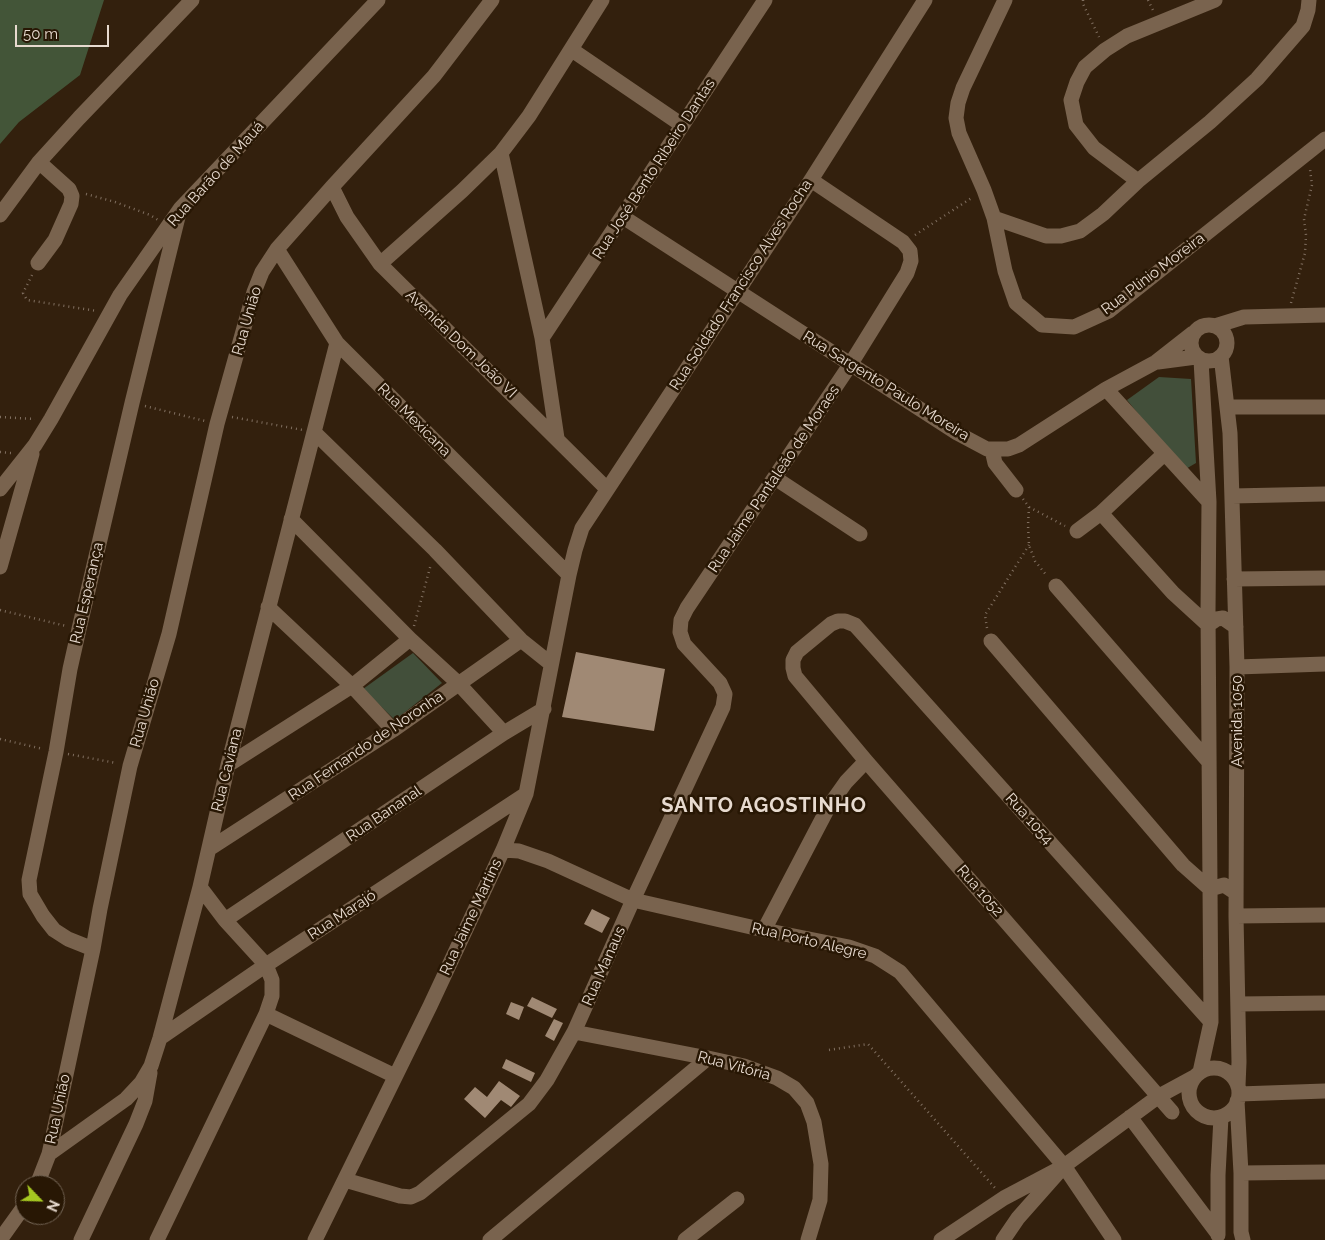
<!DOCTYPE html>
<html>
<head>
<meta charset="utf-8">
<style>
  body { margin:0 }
  #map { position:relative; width:1325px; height:1240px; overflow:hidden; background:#33200d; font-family:Raleway,sans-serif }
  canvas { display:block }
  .north { position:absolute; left:15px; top:1175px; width:50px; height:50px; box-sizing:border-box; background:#281704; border:1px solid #746555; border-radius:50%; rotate:114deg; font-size:14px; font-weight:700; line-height:20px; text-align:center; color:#e7dacf }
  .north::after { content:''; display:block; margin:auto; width:18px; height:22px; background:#a6c821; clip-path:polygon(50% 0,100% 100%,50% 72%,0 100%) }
  .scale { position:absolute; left:15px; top:25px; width:94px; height:22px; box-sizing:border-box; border:2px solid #e7dacf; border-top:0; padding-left:6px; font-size:15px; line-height:18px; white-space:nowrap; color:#e7dacf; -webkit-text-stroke:4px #281704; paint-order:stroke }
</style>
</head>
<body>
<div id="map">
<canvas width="1325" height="1240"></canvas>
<div class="north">N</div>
<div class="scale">50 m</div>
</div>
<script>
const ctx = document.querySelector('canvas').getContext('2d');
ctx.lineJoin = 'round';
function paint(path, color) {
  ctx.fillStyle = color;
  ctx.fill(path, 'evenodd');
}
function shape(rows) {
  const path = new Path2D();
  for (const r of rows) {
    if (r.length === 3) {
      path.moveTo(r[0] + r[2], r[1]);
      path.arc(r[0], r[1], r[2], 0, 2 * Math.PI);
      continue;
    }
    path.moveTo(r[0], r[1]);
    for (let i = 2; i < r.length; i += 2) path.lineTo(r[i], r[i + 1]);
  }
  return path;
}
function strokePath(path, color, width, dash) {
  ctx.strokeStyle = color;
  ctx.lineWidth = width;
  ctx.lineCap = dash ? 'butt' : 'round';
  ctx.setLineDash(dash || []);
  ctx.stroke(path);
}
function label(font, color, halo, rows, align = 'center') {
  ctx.font = font + ' Raleway,sans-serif';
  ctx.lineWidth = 5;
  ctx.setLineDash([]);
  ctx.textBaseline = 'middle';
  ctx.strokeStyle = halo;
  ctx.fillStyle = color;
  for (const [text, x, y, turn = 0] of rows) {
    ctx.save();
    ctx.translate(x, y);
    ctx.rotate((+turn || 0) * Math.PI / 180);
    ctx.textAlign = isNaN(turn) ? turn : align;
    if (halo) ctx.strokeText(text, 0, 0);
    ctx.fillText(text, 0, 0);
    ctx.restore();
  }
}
const green = shape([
  [1159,377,1191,379,1196,463,1184,470,1127,400],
  [413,653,442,683,395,720,363,689]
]);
const forest = shape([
  [0,0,104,0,80,75,19,122,0,144]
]);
const building = shape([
  [576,652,665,669,654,731,562,717],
  [592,909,610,918,602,933,584,924],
  [532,997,557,1009,552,1018,527,1006],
  [511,1002,524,1007,519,1020,506,1014],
  [554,1019,563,1023,554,1041,545,1036],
  [506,1059,535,1073,531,1082,502,1068],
  [499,1081,520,1096,511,1107,501,1100,485,1118,464,1099,475,1087,487,1097]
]);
const path = shape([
  [1083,0,1083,4,1099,37],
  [1148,0,1154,12],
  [86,194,115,202,150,215,158,220],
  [915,235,973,197],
  [32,275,23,293,27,300,97,311],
  [1291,303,1305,253,1306,235,1304,219,1312,185,1310,169],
  [145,406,205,421],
  [0,417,35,419],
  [232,417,303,430],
  [0,452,11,453],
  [1023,499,1029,507,1028,525,1029,545,1035,561,1047,576],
  [1029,507,1065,526],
  [0,610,66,626],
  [414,626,431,564],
  [987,628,985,615,1029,545],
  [0,739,43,749],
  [68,754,116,763],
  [829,1050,868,1044,995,1188]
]);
const minor = shape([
  [1005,0,963,88,958,103,956,118,959,133,984,190,994,218,1005,271,1016,303,1042,325,1074,327,1109,311,1325,139],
  [572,50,682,125],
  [501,153,542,338,557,438],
  [1138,181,1094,148,1076,125,1071,100,1077,82,1085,67,1105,50,1127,36,1215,0],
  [332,187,347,217,380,264,607,489],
  [0,215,39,162,79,118,192,0],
  [623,217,957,433,987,449,1008,449,1019,445,1106,389,1156,362,1193,333],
  [994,218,1046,236,1061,236,1080,231,1103,214,1138,181,1210,122,1257,79,1303,26,1308,10,1309,0],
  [277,249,337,343,569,575],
  [38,263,55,240,71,204,72,196,69,189,39,162],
  [380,264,462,191,501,153,529,116,602,0],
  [1209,343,18],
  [1215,326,1244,317,1325,315],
  [542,338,765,0],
  [1221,356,1230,433,1237,667,1236,916,1239,1062,1238,1086],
  [1158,362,1196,357],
  [1106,389,1209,502],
  [1228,407,1325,407],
  [314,432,435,550,521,640,551,664],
  [992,450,995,463,1016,490],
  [775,478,860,534],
  [0,489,35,445,51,419,120,295,180,209,378,0],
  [1232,496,1325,494],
  [1101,513,1173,593,1208,625,1217,619,1223,618,1236,627],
  [291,519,410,639,458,683,504,733],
  [1077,531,1101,513,1164,454],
  [0,567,32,454],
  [1234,579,1325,578],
  [1056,586,1209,762],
  [268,607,352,686,393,730],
  [991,641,1183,865,1210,889,1224,885,1236,893],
  [1237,667,1325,664],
  [228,765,352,686,410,639],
  [209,849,393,730,521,640],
  [503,850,519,851,548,861,633,900,764,930,849,947,875,956,900,972,1064,1166,1114,1240],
  [1236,916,1325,915],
  [225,920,504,733,544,709],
  [764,930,829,806,846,782,866,761],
  [93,949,68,939,54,930,43,916,30,894,29,880,56,752,70,669,79,629,132,403,180,209],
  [1238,1004,1325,1003],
  [266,1014,395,1076],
  [574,1032,708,1058,744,1066,777,1078,794,1088,807,1103,814,1122,821,1164,820,1200,808,1240],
  [160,1038,266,965,526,794],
  [1214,1093,25],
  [1200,1072,1211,1022,1208,612,1209,502,1201,360],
  [1239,1094,1325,1091],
  [1237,1101,1241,1173,1241,1232,1243,1240],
  [1172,1112,866,761,795,676,793,668,793,660,797,652,831,624,838,621,845,621,855,625,1211,1022],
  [1130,1117,1218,1234],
  [49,1154,126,1099,141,1083,151,1066,160,1038,200,887,228,765,337,343],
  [1241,1173,1325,1172],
  [345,1180,400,1196,411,1197,420,1193,529,1104,547,1080,574,1032,633,900,723,707,725,694,720,683,684,644,680,632,681,620,687,608,850,365,907,273,911,261,910,251,903,242,811,180],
  [37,1185,49,1154,93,949,100,909,130,766,169,634,217,424,254,292,262,272,277,249,332,187,434,76,492,0],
  [1218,1235,1218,1175,1221,1117],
  [0,1240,25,1205],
  [81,1240,136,1124,145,1101,150,1073],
  [157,1240,266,1014,272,996,272,980,266,965,225,920,200,887],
  [315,1240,430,1006,503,850,526,794,569,575,575,550,582,528,811,180,925,0],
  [490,1240,708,1058],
  [685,1240,737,1199],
  [941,1240,1004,1198,1055,1171],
  [1003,1240,1018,1218,1064,1166,1159,1096,1194,1077]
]);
const streetNames = [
  ["Rua José Bento Ribeiro Dantas",654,169,-57],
  ["Rua Barão de Mauá",216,174,-48],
  ["Rua Plínio Moreira",1153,274,-37],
  ["Rua Soldado Francisco Alves Rocha",741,285,-57],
  ["Rua União",247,321,-74],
  ["Avenida Dom João VI",461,344,44],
  ["Rua Sargento Paulo Moreira",886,386,32],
  ["Rua Mexicana",414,420,45],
  ["Rua Jaime Pantaleão de Moraes",774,479,-56],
  ["Rua Esperança",87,593,-77],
  ["Rua União",145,713,-74],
  ["Avenida 1050",1237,721,-90],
  ["Rua Fernando de Noronha",366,746,-34],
  ["Rua Caviana",227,770,-76],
  ["Rua Bananal",384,814,-34],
  ["Rua 1054",1029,819,48],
  ["Rua 1052",980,891,49],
  ["Rua Marajó",342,915,-33],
  ["Rua Jaime Martins",471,917,-65],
  ["Rua Porto Alegre",809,941,13],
  ["Rua Manaus",604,966,-66],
  ["Rua Vitória",734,1066,15],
  ["Rua União",58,1109,-78]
];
const districtNames = [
  ["SANTO AGOSTINHO",764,806]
];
paint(green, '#424f3a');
paint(forest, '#435538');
paint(building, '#a08974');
strokePath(path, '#806f60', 2.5, [1, 4]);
strokePath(minor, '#79634e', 15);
label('15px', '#e7dacf', '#281704', streetNames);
ctx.letterSpacing = '1px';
label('bold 20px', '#e7dacf', '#281704', districtNames);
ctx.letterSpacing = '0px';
</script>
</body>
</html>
